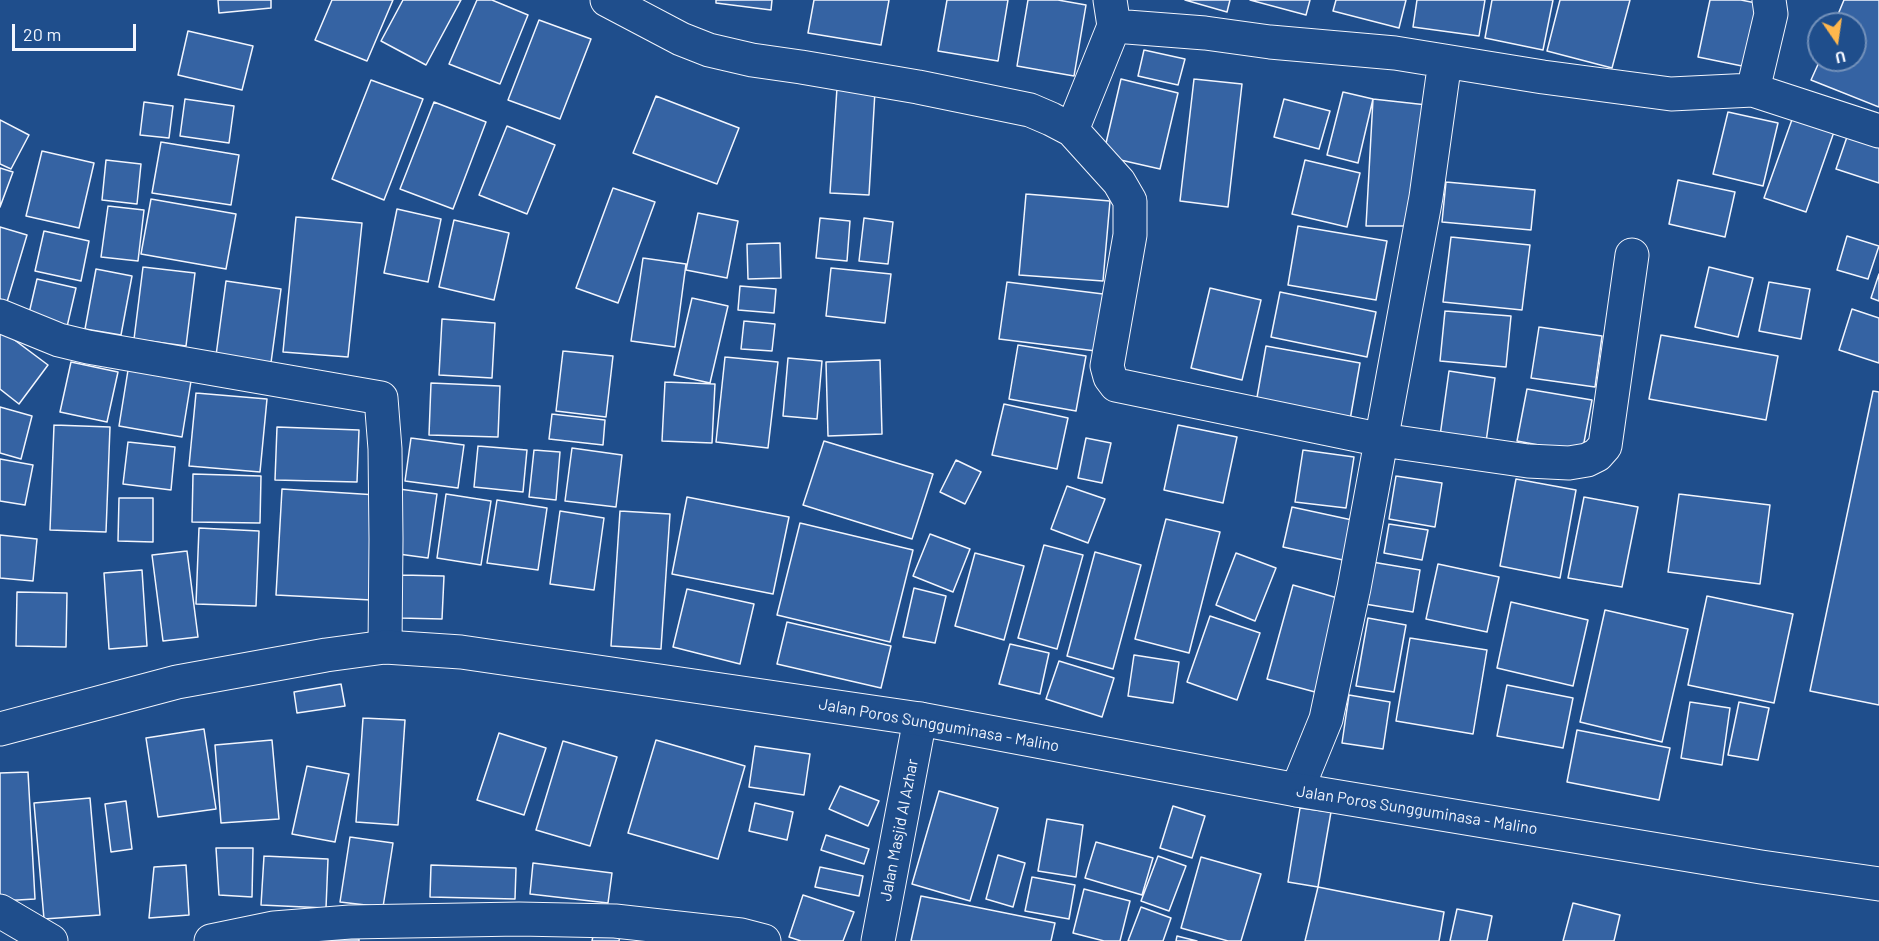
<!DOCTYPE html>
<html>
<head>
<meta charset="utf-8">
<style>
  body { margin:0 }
  #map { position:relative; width:1879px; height:941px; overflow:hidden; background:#1f4e8c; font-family:Barlow,sans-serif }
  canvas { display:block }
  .north { position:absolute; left:1807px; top:12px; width:60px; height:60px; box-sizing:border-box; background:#1f4e8c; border:2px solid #7391ba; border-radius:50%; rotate:167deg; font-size:16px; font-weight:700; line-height:24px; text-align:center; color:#f2f6ff }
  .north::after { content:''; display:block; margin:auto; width:21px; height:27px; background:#ffb74d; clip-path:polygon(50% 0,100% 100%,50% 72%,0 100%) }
  .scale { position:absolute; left:12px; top:24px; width:124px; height:27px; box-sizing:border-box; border:3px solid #f2f6ff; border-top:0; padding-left:8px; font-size:18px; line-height:21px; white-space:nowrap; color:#f2f6ff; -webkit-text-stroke:4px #1f4e8c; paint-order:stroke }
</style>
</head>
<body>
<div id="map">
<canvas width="1879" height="941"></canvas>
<div class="north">U</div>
<div class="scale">20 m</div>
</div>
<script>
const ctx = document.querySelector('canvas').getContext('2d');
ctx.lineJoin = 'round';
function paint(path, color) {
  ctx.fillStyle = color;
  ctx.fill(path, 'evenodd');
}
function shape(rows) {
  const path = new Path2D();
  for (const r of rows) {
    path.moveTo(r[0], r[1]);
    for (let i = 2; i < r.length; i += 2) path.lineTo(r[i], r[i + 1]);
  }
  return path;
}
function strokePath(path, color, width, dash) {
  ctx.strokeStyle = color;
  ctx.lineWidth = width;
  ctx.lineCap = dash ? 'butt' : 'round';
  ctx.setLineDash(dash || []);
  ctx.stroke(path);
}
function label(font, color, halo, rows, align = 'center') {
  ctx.font = font + ' Barlow,sans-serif';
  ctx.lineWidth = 4.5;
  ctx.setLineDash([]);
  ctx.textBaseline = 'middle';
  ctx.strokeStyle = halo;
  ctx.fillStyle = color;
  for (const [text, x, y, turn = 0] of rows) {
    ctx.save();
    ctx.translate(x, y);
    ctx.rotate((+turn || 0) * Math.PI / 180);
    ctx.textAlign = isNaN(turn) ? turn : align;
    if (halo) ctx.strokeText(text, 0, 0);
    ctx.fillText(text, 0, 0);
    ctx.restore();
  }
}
const building = shape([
  [218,0,271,0,271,8,219,13,218,0],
  [332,0,393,0,367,61,315,40,332,0],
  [403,0,461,0,426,65,381,41,403,0],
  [477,0,492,0,528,15,500,84,449,64,477,0],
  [716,0,772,0,771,10,716,3,716,0],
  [814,0,889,0,881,45,808,33,814,0],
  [947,0,1008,0,998,61,938,51,947,0],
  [1028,0,1058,0,1086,5,1074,76,1017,66,1028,0],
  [1185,0,1230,0,1227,12,1185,0],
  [1250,0,1310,0,1306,15,1250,0],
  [1336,0,1406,0,1399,28,1333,11,1336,0],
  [1417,0,1485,0,1479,36,1413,27,1417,0],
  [1492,0,1553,0,1543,50,1485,38,1492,0],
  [1560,0,1630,0,1612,68,1547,51,1560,0],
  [1710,0,1741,0,1761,4,1747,67,1698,57,1710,0],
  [1844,0,1879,0,1879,107,1811,80,1820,60,1855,60,1855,24,1834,24,1844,0],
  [539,20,591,39,560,119,508,100,539,20],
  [188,31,253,46,242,90,178,75,188,31],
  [1144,50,1185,59,1178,85,1138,76,1144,50],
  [1121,79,1178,93,1160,169,1103,156,1121,79],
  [1194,79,1242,84,1228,207,1180,201,1194,79],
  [371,80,423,99,384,200,332,179,371,80],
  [837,88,875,91,869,195,830,193,837,88],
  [1343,92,1373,99,1358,163,1327,155,1343,92],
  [656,96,739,128,717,184,633,153,656,96],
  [185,99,234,106,229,143,180,136,185,99],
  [1284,99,1330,111,1319,149,1274,137,1284,99],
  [1373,99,1427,105,1421,226,1366,226,1373,99],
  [144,102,173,106,169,138,140,135,144,102],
  [434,102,486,122,453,209,400,189,434,102],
  [1728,112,1778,123,1763,186,1713,174,1728,112],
  [1794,114,1835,129,1806,212,1764,198,1794,114],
  [0,120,29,135,11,169,0,164,0,120],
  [507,126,555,145,527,214,479,195,507,126],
  [1849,131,1879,141,1879,183,1836,169,1849,131],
  [161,142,239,155,231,205,152,193,161,142],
  [42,151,94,163,79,228,26,216,42,151],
  [106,160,141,164,137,204,102,200,106,160],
  [1305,160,1360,173,1347,227,1292,214,1305,160],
  [0,168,13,172,0,207,0,168],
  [1678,180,1735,192,1725,237,1669,224,1678,180],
  [1446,182,1535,190,1531,230,1442,222,1446,182],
  [613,188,655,202,618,303,576,288,613,188],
  [1026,194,1110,201,1103,281,1019,275,1026,194],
  [151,199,236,214,226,269,141,254,151,199],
  [108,206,144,210,138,261,101,257,108,206],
  [397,209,441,219,428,282,384,273,397,209],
  [698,213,738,221,727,278,686,270,698,213],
  [296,217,362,223,348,357,283,352,296,217],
  [820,218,850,221,847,261,816,258,820,218],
  [864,218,893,222,888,264,859,261,864,218],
  [454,220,509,233,494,300,439,287,454,220],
  [1298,226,1387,241,1376,300,1288,285,1298,226],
  [0,227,27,235,7,302,0,299,0,227],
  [44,231,89,241,81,281,35,271,44,231],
  [1847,236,1879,246,1868,279,1837,270,1847,236],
  [1451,237,1530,245,1522,310,1443,302,1451,237],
  [780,243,781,278,748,279,747,244,780,243],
  [643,258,686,264,675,347,631,341,643,258],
  [143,267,195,273,186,346,134,339,143,267],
  [1709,267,1753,278,1738,337,1695,327,1709,267],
  [831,268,891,274,885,323,826,316,831,268],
  [96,269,132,276,121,335,85,329,96,269],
  [1879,274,1879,301,1871,298,1879,274],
  [37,279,76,288,66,331,27,322,37,279],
  [226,281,281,289,270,370,215,363,226,281],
  [1007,282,1103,294,1096,351,999,339,1007,282],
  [1769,282,1810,289,1801,339,1759,331,1769,282],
  [740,286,776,289,774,313,738,310,740,286],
  [1210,288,1261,300,1242,380,1191,368,1210,288],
  [1280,292,1376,312,1367,357,1271,337,1280,292],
  [692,298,728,306,710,383,674,375,692,298],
  [1852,309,1879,318,1879,363,1839,350,1852,309],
  [1445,311,1511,316,1506,367,1440,361,1445,311],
  [442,319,495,323,492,378,439,375,442,319],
  [744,321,775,324,772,351,741,349,744,321],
  [1539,327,1602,336,1595,387,1531,378,1539,327],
  [0,329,48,365,19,404,0,389,0,329],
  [1661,335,1778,356,1766,420,1649,399,1661,335],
  [1018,345,1086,356,1076,411,1009,399,1018,345],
  [1266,346,1360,363,1350,420,1256,403,1266,346],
  [563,351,613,356,606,417,556,411,563,351],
  [725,357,778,362,768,448,716,442,725,357],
  [788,358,822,361,817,419,783,416,788,358],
  [880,360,882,434,828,436,826,362,880,360],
  [71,362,118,372,107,422,60,412,71,362],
  [129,364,192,375,182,437,119,426,129,364],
  [1449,371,1495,378,1486,442,1440,436,1449,371],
  [665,382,715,384,712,443,662,441,665,382],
  [431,383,500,386,498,437,429,435,431,383],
  [1527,389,1592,400,1582,453,1517,441,1527,389],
  [1873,391,1879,392,1879,705,1810,691,1873,391],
  [196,393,267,399,260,472,189,466,196,393],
  [1004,404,1068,418,1057,469,992,455,1004,404],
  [0,407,32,416,21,459,0,453,0,407],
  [552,414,605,420,603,445,549,439,552,414],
  [54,425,110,427,106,532,50,530,54,425],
  [1178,425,1237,437,1223,503,1164,490,1178,425],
  [277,427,359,430,357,482,275,480,277,427],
  [411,438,464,445,458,488,405,481,411,438],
  [1086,438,1111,443,1102,483,1078,478,1086,438],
  [824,441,933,474,912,539,803,505,824,441],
  [128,442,175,447,171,490,123,484,128,442],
  [478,446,527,450,523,492,474,487,478,446],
  [572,448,622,455,616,507,565,501,572,448],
  [534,450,560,452,556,500,529,497,534,450],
  [1303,450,1354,457,1346,508,1295,502,1303,450],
  [0,459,33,465,25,505,0,501,0,459],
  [956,460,981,472,965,504,940,492,956,460],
  [193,474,261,476,260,523,192,522,193,474],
  [1396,476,1442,483,1435,527,1389,519,1396,476],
  [1516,479,1576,490,1560,578,1500,566,1516,479],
  [1067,486,1105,499,1088,543,1051,529,1067,486],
  [282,489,377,495,371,600,276,595,282,489],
  [399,489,437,494,428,558,391,553,399,489],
  [446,494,491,501,481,565,437,558,446,494],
  [1679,494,1770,505,1760,584,1668,572,1679,494],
  [687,497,789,517,773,594,672,574,687,497],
  [1584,497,1638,507,1622,587,1568,578,1584,497],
  [119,498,153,498,153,542,118,541,119,498],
  [497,500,547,508,538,570,487,563,497,500],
  [1292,507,1352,520,1343,560,1283,547,1292,507],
  [560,511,604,518,594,590,550,584,560,511],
  [620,511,670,514,661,649,611,646,620,511],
  [1166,519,1220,532,1189,653,1135,639,1166,519],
  [800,523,913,550,890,642,777,615,800,523],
  [1389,524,1428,530,1422,560,1384,553,1389,524],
  [199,528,259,531,256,606,196,604,199,528],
  [930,534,970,549,953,592,913,576,930,534],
  [0,535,37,539,33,581,0,578,0,535],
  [1044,545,1083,555,1057,649,1018,638,1044,545],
  [187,551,198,637,163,641,152,555,187,551],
  [1095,552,1141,565,1113,669,1067,656,1095,552],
  [975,553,1024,566,1004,640,955,626,975,553],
  [1236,553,1276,568,1255,621,1216,605,1236,553],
  [1372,562,1420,570,1413,612,1365,604,1372,562],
  [1438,564,1499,577,1487,632,1426,619,1438,564],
  [142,570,147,646,109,649,104,573,142,570],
  [402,575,444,576,442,619,400,618,402,575],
  [1293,585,1341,599,1315,692,1267,679,1293,585],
  [914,588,946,596,935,643,903,637,914,588],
  [687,589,754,604,740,664,673,647,687,589],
  [17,592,67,593,66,647,16,646,17,592],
  [1707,596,1793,614,1774,703,1688,685,1707,596],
  [1511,602,1588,620,1573,686,1497,668,1511,602],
  [1605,610,1688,629,1662,742,1580,722,1605,610],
  [1210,616,1260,633,1237,700,1187,682,1210,616],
  [1368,618,1406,625,1394,692,1356,686,1368,618],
  [787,622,891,646,881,688,777,664,787,622],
  [1410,638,1487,650,1473,734,1396,721,1410,638],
  [1010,644,1049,653,1040,694,999,684,1010,644],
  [1134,655,1179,662,1173,703,1128,696,1134,655],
  [1059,661,1114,678,1102,717,1046,699,1059,661],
  [341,684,345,706,297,713,294,692,341,684],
  [1507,685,1573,698,1563,748,1497,736,1507,685],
  [1349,695,1390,702,1383,749,1342,743,1349,695],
  [1690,702,1730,708,1722,765,1681,758,1690,702],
  [1739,702,1769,708,1758,760,1728,755,1739,702],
  [363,718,405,720,398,825,356,822,363,718],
  [204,729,216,809,158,817,146,738,204,729],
  [1577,730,1670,748,1659,800,1567,782,1577,730],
  [499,733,546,748,524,815,477,800,499,733],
  [272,740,279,819,221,823,215,745,272,740],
  [656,740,745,766,718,859,628,833,656,740],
  [563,741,617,757,590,846,536,830,563,741],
  [755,746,810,754,804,795,749,787,755,746],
  [307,766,349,774,335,842,292,834,307,766],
  [28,772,35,899,0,901,0,773,28,772],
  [840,786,879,801,868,826,829,809,840,786],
  [939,791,998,808,970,901,912,884,939,791],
  [90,798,100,915,44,919,34,803,90,798],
  [126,801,132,849,111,852,105,804,126,801],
  [755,803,793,812,787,840,749,831,755,803],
  [1173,806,1205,816,1192,858,1160,848,1173,806],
  [1300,808,1331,812,1318,887,1288,882,1300,808],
  [1047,819,1083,825,1076,877,1038,871,1047,819],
  [826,835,869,849,864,864,821,850,826,835],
  [350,837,393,843,383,907,340,902,350,837],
  [1096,842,1153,858,1142,895,1085,878,1096,842],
  [216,848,253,848,252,897,219,895,216,848],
  [998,855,1025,863,1013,907,986,899,998,855],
  [264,856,328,859,326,908,261,905,264,856],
  [1158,856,1186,866,1169,911,1141,901,1158,856],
  [1201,857,1261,874,1241,941,1228,941,1181,928,1201,857],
  [533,863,612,873,608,903,530,894,533,863],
  [186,865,189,915,149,918,154,867,186,865],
  [431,865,516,868,515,899,430,897,431,865],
  [820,867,863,876,859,896,815,887,820,867],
  [1032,877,1075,885,1069,919,1025,911,1032,877],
  [1318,887,1444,912,1439,941,1305,941,1318,887],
  [1084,889,1130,901,1120,941,1104,941,1073,933,1084,889],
  [803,895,854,912,843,941,801,941,789,937,803,895],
  [921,896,1055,923,1051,941,911,941,921,896],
  [1573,903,1620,915,1614,941,1563,941,1573,903],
  [1141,907,1171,918,1163,941,1128,941,1141,907],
  [1457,909,1492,916,1487,941,1450,941,1457,909],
  [594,931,620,936,619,941,592,941,594,931],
  [1177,936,1197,941,1176,941,1177,936],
  [299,937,359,939,359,941,299,941,299,937]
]);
const minor = shape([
  [607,0,681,39,709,50,752,60,801,67,918,87,1030,110,1051,119,1072,130,1119,182,1130,201,1130,235,1107,366,1110,377,1116,385,1382,440,1528,461,1569,463,1587,460,1597,455,1605,446,1632,255],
  [1114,26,1205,33,1270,42,1395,53,1543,77,1671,94,1753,90,1879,131],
  [1753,90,1771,14,1769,0],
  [1072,130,1114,26,1110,0],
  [0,316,59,340,88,347,381,398,385,449,386,539,385,647],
  [1297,790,1326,719,1354,588,1426,197,1445,61],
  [0,911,51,941],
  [211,941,274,928,350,922,519,919,615,921,741,935,764,941],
  [878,941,920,719]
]);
const major = shape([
  [0,729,177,682,326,655,385,647,461,652,920,719,1297,790,1761,867,1879,884]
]);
const streetNames = [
  ["Jalan Poros Sungguminasa - Malino",939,725,10],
  ["Jalan Poros Sungguminasa - Malino",1417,810,9],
  ["Jalan Masjid Al Azhar",899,830,-79]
];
paint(building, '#3563a3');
strokePath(building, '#f2f6ff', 1.5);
strokePath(minor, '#f2f6ff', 35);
strokePath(major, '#f2f6ff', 35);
strokePath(minor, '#1f4e8c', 33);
strokePath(major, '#1f4e8c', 33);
label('16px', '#f2f6ff', '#1f4e8c', streetNames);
</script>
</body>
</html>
